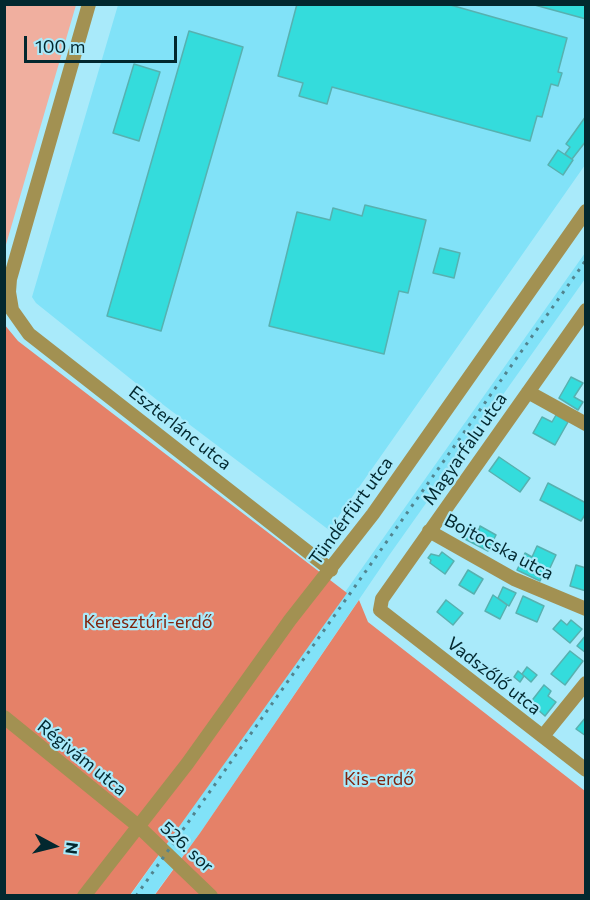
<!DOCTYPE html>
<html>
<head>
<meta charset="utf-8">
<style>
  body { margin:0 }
  #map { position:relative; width:590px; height:900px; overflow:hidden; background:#a9eafa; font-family:Commissioner,sans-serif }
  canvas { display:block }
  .frame { position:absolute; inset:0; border:6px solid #02282f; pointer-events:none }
  .north { position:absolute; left:24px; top:816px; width:60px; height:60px; -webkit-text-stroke:4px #a9eafa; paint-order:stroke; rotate:97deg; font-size:16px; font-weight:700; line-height:24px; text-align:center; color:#02282f }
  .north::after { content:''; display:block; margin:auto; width:21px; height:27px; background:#02282f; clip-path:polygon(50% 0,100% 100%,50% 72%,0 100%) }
  .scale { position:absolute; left:24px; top:36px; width:153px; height:27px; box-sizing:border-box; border:3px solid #02282f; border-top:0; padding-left:8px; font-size:18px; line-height:21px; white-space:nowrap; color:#02282f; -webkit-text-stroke:4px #a9eafa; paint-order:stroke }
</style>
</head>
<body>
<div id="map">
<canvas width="590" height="900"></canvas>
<div class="frame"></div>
<div class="north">N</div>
<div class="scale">100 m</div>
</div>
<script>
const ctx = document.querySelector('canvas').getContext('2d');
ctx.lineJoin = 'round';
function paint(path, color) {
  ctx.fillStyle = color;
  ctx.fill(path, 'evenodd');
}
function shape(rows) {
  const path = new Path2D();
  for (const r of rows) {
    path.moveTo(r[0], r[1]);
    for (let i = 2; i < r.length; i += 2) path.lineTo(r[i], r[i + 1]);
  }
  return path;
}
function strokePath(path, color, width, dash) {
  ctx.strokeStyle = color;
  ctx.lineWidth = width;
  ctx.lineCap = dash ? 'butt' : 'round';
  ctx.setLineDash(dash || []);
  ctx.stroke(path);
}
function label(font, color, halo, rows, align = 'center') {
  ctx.font = font + ' Commissioner,sans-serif';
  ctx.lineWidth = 4.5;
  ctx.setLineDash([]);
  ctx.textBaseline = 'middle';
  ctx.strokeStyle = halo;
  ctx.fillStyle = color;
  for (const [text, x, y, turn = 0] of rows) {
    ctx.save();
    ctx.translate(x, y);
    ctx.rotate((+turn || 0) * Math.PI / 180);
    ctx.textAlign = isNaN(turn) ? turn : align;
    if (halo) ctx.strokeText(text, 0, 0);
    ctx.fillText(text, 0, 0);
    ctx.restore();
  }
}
const built = shape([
  [118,5,585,5,585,165,329,530,157,400,36,303,32,297],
  [585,253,585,279,390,554,200,833,154,895,130,896]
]);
const green = shape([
  [5,4,76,5,5,248,4,5]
]);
const forest = shape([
  [4,324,18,341,347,593,130,895,5,895],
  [359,600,368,622,585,791,585,895,154,896,200,833]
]);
const building = shape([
  [297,4,447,4,567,38,558,72,562,73,558,86,551,84,542,117,537,116,530,141,332,87,327,104,299,96,303,83,278,76,297,4],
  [531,4,586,4,586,19,531,4],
  [189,31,243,47,161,331,107,316,189,31],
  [134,64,160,72,139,141,113,133,134,64],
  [586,116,586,141,572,159,565,154,570,147,566,144,586,116],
  [558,150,573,160,563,175,548,165,558,150],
  [365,205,426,220,408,293,399,291,384,354,269,326,297,212,330,220,333,208,362,216,365,205],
  [440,248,460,253,454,278,433,273,440,248],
  [571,377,583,383,574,397,583,402,578,410,559,398,571,377],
  [556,415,568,422,555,445,533,433,542,417,552,422,556,415],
  [499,457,530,478,520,492,489,471,499,457],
  [548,483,586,503,586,513,581,521,540,500,548,483],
  [470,525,479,530,480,526,496,535,488,551,463,538,470,525],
  [537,546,556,555,549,570,546,568,540,581,517,570,525,553,532,557,537,546],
  [442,552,454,561,445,574,430,563,431,560,428,558,431,554,439,556,442,552],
  [576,565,586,568,586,591,570,586,576,565],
  [468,570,483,579,474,594,459,585,468,570],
  [503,587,516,593,509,606,498,598,503,587],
  [493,595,507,605,500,619,485,611,493,595],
  [523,596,544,606,537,622,516,613,523,596],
  [446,600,463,613,453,625,437,612,446,600],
  [561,620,567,625,571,620,582,629,570,643,553,629,561,620],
  [586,635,586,653,577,646,586,635],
  [570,651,583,661,565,685,551,674,570,651],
  [527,667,537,675,531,682,522,674,527,667],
  [518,671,524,676,520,682,514,677,518,671],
  [544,685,551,691,548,696,556,702,545,716,530,703,544,685],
  [586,717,586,736,576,729,586,717]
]);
const minor = shape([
  [89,4,10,279,9,292,12,310,29,334,331,570],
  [586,310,382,599,380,610,586,770],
  [528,392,586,424],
  [429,531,514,579,586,609],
  [4,717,137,825,211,896],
  [543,736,586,683],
  [84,896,187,764,290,620,373,514,586,211]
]);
const rail = shape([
  [136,896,586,260]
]);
const streetNames = [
  ["Eszterlánc utca",180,428,38],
  ["Magyarfalu utca",465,449,-55],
  ["Tündérfürt utca",351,511,-54],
  ["Bojtocska utca",499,547,28],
  ["Vadszőlő utca",494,676,38],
  ["Régivám utca",82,758,39],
  ["526. sor",187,847,43]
];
const parkNames = [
  ["Keresztúri-erdő",148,622],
  ["Kis-erdő",379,779]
];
paint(built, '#81e2f8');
paint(green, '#f0af9f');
paint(forest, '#e58168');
paint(building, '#34dcdc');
strokePath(building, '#57b1b0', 1.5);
strokePath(minor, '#a29152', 14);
strokePath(rail, '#51848f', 3, [3, 6]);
label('18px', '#02282f', '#a9eafa', streetNames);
label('18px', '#7f2510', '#a9eafa', parkNames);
</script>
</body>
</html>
